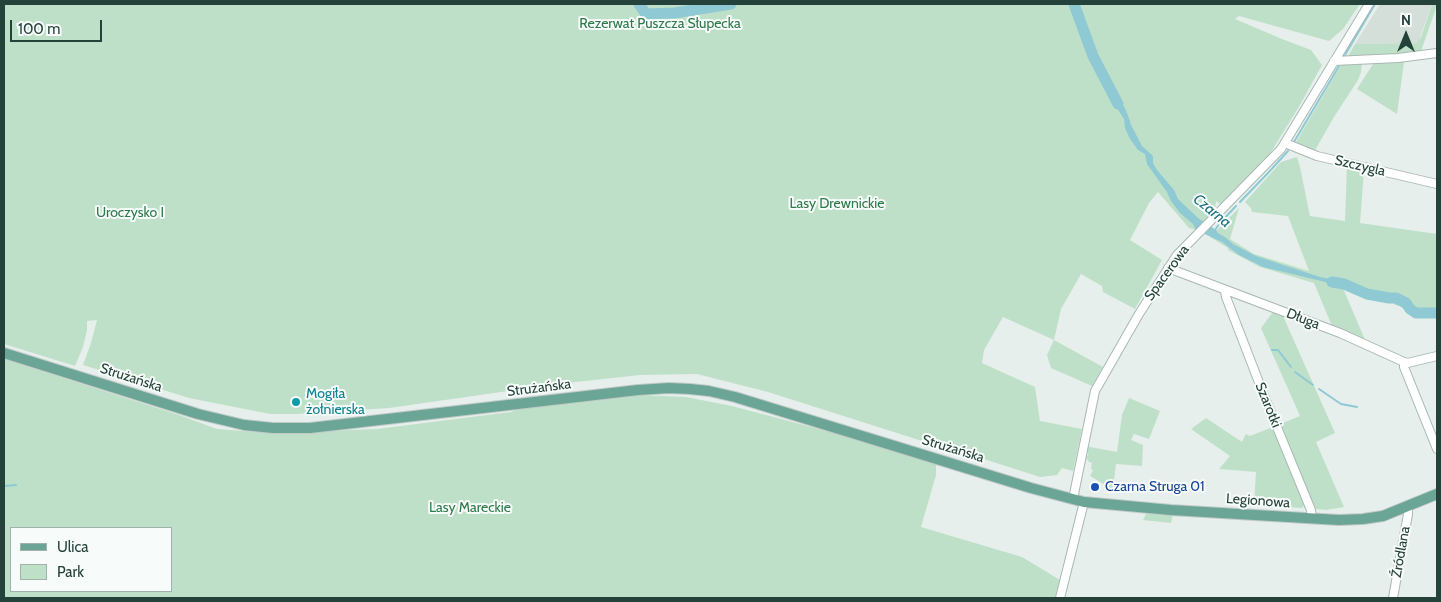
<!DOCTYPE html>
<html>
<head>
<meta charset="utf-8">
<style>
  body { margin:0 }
  #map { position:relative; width:1441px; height:602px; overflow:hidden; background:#e6efeb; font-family:Cabin,sans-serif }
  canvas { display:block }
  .frame { position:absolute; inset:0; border:5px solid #24423a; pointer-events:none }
  .legend { position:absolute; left:10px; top:527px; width:162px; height:65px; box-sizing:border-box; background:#f7fbf9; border:1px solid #a3b1ad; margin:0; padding:6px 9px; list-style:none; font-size:15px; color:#24423a }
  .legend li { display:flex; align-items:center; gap:10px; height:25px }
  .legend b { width:25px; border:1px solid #a3b1ad }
  .north { position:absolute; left:1381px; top:10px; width:50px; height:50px; -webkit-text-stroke:4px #f7fbf9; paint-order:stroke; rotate:0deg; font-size:14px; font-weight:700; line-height:20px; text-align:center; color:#24423a }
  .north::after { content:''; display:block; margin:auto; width:18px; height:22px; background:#24423a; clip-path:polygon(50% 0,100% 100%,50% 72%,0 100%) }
  .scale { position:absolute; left:10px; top:20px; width:92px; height:22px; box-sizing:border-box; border:2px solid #24423a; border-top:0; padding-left:6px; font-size:15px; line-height:18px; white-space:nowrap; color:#24423a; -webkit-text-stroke:4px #f7fbf9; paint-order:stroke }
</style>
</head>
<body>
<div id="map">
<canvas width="1441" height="602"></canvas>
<div class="frame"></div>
<ul class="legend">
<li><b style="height:6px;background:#6aa596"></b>Ulica</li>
<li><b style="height:14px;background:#bfe0c8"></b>Park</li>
</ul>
<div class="north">N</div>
<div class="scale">100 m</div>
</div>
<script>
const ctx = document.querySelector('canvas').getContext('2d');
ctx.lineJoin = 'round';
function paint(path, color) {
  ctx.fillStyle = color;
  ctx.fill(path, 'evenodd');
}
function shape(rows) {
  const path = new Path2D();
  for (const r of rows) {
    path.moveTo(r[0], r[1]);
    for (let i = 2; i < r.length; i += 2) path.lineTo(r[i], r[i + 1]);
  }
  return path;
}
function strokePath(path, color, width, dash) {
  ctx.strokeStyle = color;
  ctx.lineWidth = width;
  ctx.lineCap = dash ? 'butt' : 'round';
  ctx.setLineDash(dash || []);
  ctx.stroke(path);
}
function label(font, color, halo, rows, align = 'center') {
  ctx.font = font + ' Cabin,sans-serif';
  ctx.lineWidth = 4;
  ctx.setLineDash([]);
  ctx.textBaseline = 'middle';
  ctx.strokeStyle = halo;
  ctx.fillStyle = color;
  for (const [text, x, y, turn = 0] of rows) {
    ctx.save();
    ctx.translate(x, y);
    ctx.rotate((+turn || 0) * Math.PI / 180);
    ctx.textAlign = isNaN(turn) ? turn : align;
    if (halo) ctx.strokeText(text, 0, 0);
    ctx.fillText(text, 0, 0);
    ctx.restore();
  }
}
const built = shape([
  [1380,4,1432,4,1419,40,1416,43,1355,44]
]);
const green = shape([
  [4,4,1360,4,1343,29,1329,41,1239,16,1235,19,1282,39,1311,50,1322,65,1300,105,1271,152,1260,166,1222,204,1220,204,1216,201,1215,211,1196,230,1189,228,1158,192,1149,203,1130,240,1162,260,1135,309,1103,292,1102,286,1081,274,1061,309,1054,340,1103,367,1092,386,1051,368,1047,355,1054,340,1003,317,984,350,982,363,1035,387,1040,421,1082,429,1073,471,1062,468,1057,475,1040,477,965,453,941,447,768,392,697,374,640,375,557,384,389,408,297,414,270,414,189,398,83,365,91,343,97,320,87,321,87,330,83,347,75,366,4,344],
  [1432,4,1437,4,1437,5,1420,54,1347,58,1355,44,1416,43,1421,37],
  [1375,61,1384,62,1387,63,1404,62,1397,114,1357,89],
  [1362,62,1361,72,1358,80,1334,117,1314,152,1295,144,1342,63],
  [1297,157,1300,167,1310,216,1345,221,1347,165,1364,170,1360,223,1437,234,1437,317,1410,314,1400,306,1395,305,1393,303,1380,302,1377,300,1343,288,1365,340,1332,326,1314,283,1260,267,1228,250,1228,248,1210,237,1239,208,1230,239,1254,254,1309,271,1288,216,1252,212,1251,208,1245,202,1281,162],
  [1273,312,1283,316,1335,433,1316,442,1344,507,1326,510,1316,509,1278,425,1300,416,1261,328],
  [4,359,179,415,217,429,271,433,377,429,511,412,533,403,639,395,686,397,732,406,853,438,936,464,936,475,921,527,1022,557,1060,580,1055,598,4,598],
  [11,528,171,528,171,591,11,591],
  [1129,398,1160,411,1149,439,1134,434,1131,440,1143,445,1142,466,1116,464,1113,488,1114,490,1090,476,1093,470,1091,469,1092,463,1089,462,1086,458,1088,455,1087,449,1088,447,1090,447,1117,452,1122,415],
  [1206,418,1242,442,1246,434,1250,436,1273,427,1305,504,1302,508,1254,505,1256,472,1219,469,1230,456,1191,429],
  [1149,513,1173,514,1171,523,1143,520,1146,514]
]);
const water = shape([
  [1114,90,1118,100,1125,108,1130,121,1130,123,1142,146,1153,156,1153,163,1157,170,1174,190,1178,199,1198,218,1216,230,1218,233,1226,238,1233,244,1256,256,1320,277,1345,282,1346,287,1263,267,1239,255,1222,242,1196,230,1193,224,1180,213,1171,201,1167,192,1147,164,1145,154,1138,150,1130,139,1125,128,1124,119,1117,108,1111,94,1110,91]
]);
const stream = shape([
  [1345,55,1375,4],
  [1294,142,1339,66],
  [1240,202,1268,173,1288,151],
  [1215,230,1220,223,1236,206],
  [1272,350,1278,350,1291,367],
  [1295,372,1313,385],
  [1319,389,1341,404,1357,407],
  [4,486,16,485]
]);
const river = shape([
  [639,4,646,14,674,13,731,4],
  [1074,4,1093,56,1118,104],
  [1332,282,1344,284,1367,294,1389,298,1396,298,1406,303,1410,309,1416,313,1437,313]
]);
const minor = shape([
  [1334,61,1398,58,1437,53],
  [1285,143,1317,156,1437,184],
  [1168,268,1340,333,1404,362,1408,363,1420,360,1437,356],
  [1225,291,1226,297,1265,398,1311,510,1312,519],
  [1404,362,1404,367,1437,449],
  [1073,499,1095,391,1139,314,1177,255,1281,149,1369,4],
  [1060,598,1084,502],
  [1393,598,1408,514,1408,507]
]);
const major = shape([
  [4,353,198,414,244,425,273,428,310,428,638,390,669,388,690,389,709,391,735,397,1031,488,1084,502,1171,510,1339,520,1363,519,1383,516,1437,494]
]);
const markers = [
  [296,402,5,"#0f9aa8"],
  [1095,487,5,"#1a4fb4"]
];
const parkNames = [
  ["Rezerwat Puszcza Słupecka",660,24],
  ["Lasy Drewnickie",837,204],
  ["Uroczysko I",130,213],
  ["Lasy Mareckie",470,508]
];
const streetNames = [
  ["Szczygla",1360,166,13],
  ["Spacerowa",1167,273,-54],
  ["Długa",1303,319,21],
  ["Strużańska",131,378,18],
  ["Strużańska",539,388,-7],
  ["Szarotki",1268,405,68],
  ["Strużańska",953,449,17],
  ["Legionowa",1258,501,4],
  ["Źródlana",1401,552,-80]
];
const cultureNames = [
  ["Mogiła",306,394],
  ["żołnierska",306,410]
];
const transitNames = [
  ["Czarna Struga 01",1105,487]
];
const waterNames = [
  ["Czarna",1212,211,39]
];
paint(built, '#d4dfda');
paint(green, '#bfe0c8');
paint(water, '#8ec9d4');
strokePath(stream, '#8ec9d4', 2);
strokePath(river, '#8ec9d4', 11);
strokePath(minor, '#a8b8b2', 10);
strokePath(major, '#c2cac8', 12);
strokePath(minor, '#fff', 8);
strokePath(major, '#6aa596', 10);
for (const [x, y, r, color] of markers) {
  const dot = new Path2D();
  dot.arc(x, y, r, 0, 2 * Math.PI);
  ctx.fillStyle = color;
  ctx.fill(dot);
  strokePath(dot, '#f7fbf9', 2);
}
label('14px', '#2d7a4b', '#f7fbf9', parkNames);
label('14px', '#24423a', '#f7fbf9', streetNames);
label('14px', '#0d838f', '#f7fbf9', cultureNames, 'left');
label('14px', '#164399', '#f7fbf9', transitNames, 'left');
label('italic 15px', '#1c6f80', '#f7fbf9', waterNames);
</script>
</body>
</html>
